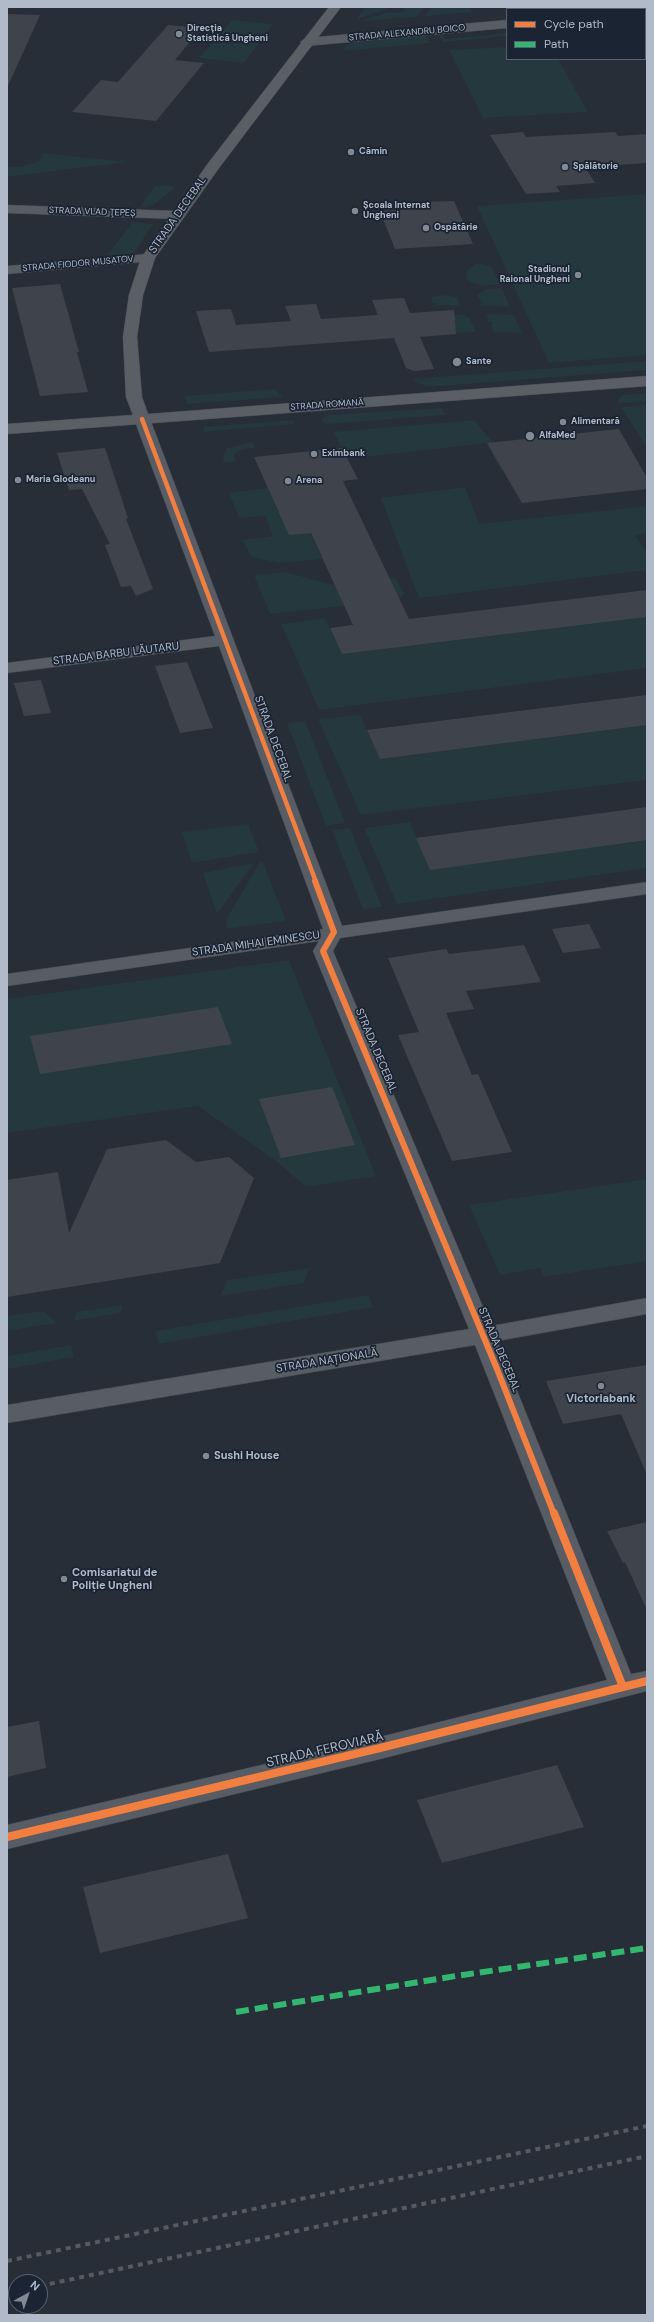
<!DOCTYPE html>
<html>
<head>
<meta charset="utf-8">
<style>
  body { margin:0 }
  #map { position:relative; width:654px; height:2322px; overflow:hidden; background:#272e37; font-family:"DM Sans",sans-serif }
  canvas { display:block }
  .frame { position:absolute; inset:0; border:8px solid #b1bac8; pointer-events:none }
  .legend { position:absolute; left:506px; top:8px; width:140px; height:52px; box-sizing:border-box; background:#1b2432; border:1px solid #57606e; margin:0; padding:5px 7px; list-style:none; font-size:12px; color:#b1bac8 }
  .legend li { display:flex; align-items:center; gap:8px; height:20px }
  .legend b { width:20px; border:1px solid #57606e }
  .north { position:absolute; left:8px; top:2274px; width:40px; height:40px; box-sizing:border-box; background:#1b2432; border:1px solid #57606e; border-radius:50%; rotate:40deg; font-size:11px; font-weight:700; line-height:16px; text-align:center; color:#b1bac8 }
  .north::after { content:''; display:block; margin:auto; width:14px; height:18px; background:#818995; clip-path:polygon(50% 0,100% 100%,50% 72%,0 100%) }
</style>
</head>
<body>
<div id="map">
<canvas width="654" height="2322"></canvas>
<div class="frame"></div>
<ul class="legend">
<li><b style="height:5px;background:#f27e40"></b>Cycle path</li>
<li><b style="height:5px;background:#33b770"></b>Path</li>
</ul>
<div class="north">N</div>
</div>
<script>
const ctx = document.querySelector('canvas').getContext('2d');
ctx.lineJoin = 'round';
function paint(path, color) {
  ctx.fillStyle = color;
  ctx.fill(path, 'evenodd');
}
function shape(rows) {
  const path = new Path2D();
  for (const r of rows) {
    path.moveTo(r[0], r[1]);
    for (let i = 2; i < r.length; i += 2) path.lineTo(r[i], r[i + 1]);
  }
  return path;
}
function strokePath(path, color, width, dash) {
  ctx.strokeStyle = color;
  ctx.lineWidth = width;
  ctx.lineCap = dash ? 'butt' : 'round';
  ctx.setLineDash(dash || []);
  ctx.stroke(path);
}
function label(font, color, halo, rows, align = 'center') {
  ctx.font = font + ' "DM Sans",sans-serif';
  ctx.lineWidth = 3.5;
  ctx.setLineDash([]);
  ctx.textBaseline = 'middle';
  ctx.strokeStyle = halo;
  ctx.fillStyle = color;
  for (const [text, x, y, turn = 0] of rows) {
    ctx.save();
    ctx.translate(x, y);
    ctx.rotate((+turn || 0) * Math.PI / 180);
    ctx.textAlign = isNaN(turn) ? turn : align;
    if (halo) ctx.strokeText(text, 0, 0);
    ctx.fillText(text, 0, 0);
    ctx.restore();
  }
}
const green = shape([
  [365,7,386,7,387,9,357,19],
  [400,7,425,7,416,17,360,21,385,13,397,13,406,10],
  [433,7,469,7,473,12,425,16],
  [232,20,273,24,244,63,199,58],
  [442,33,446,39,507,33,507,36,443,42,438,35],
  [425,35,430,43,343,51,347,45,353,43],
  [507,47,507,59,558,59,588,112,483,118,449,50],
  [43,153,127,162,7,177,7,167,19,167,38,162],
  [169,185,175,188,173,190,153,205,139,208,155,186],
  [647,194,647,355,549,363,477,206],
  [133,222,153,224,132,256,107,255],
  [477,263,491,266,500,284,485,286,469,282,469,280,466,279,467,270],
  [502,288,510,307,481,306,480,303,482,302,477,295,487,289],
  [444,295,457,297,460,306,438,305,437,303,433,303,431,297],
  [493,314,514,315,522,333,493,332,491,321,488,321,486,315],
  [447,315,465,315,465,317,469,317,476,332,455,333],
  [647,361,647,370,427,387,411,379],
  [274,389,283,397,187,404,185,396],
  [647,393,647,401,619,403,617,400,623,395],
  [647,405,647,448,621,407],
  [442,408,445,415,328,424,322,422,321,419,328,415],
  [293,420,295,424,204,432,203,427],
  [474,420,512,465,501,470,487,443,348,459,333,432],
  [253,442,255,448,243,449,234,454,236,462,223,463,224,454,227,448],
  [465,487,479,524,647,506,647,533,635,536,647,552,647,570,419,598,381,498],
  [268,488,277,510,299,508,322,559,279,563,252,557,242,540,273,536,265,516,239,518,229,493],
  [285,572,334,585,395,578,404,593,401,598,396,600,270,614,254,575],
  [647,617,647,668,319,710,281,624,325,618,342,654],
  [360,715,380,759,647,725,647,780,361,815,318,719],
  [305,721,345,823,326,826,287,723],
  [410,822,430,869,647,840,647,868,397,904,364,828],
  [248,824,259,852,192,863,182,832],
  [350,828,382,907,363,909,332,830],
  [260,862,263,862,286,921,226,929,227,918],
  [254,863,217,914,203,873],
  [289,960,376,1176,306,1187,276,1161,198,1106,7,1133,7,999],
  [647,1179,647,1261,544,1277,540,1268,500,1275,469,1205],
  [309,1268,304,1283,220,1296,227,1280],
  [369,1295,373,1307,159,1344,155,1331],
  [123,1305,120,1313,74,1321,76,1312],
  [43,1311,57,1323,7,1331,7,1316],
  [71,1345,74,1357,7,1369,7,1356]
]);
const building = shape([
  [7,14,40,15,7,88],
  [168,25,201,28,175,60,204,63,156,121,72,112,101,80,118,82],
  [523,132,526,137,615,132,618,136,647,134,647,163,585,167,595,183,556,186,560,192,526,194,490,135],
  [454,201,473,244,395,249,380,211,428,208,425,202],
  [60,284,79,352,77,352,88,392,40,396,12,288],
  [404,298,410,313,454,310,456,334,420,337,434,369,414,371,406,368,394,338,209,352,196,311,231,309,236,325,291,321,285,306,316,304,321,319,378,315,372,300],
  [619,429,647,478,647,489,522,503,487,443],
  [105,448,128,518,126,519,153,589,136,596,131,586,121,587,105,545,110,544,82,489,69,490,57,453],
  [342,448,358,479,343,481,409,619,647,590,647,617,342,654,330,628,353,625,311,533,289,535,254,457],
  [187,662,213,728,180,733,155,666],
  [41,680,51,713,24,716,14,683],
  [647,695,647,725,380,759,367,730],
  [647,807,647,840,430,870,416,838],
  [589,924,601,948,563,953,552,929],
  [524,945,541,982,466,991,474,1009,446,1013,472,1075,478,1074,512,1152,452,1161,398,1035,419,1032,388,958,446,949,449,954],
  [218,1007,232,1044,40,1074,30,1036],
  [332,1087,355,1145,281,1158,259,1099],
  [166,1140,196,1162,229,1157,254,1178,220,1263,7,1297,7,1180,58,1172,69,1233,107,1149],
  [647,1365,647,1475,621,1414,563,1424,546,1381],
  [647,1522,647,1610,625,1562,623,1563,607,1531],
  [39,1721,46,1768,7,1777,7,1727],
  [557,1765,584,1827,442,1863,417,1800],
  [228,1854,248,1918,100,1953,83,1887]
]);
const minor = shape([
  [647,7,647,15,645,15,645,9,640,9,647,7],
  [507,20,507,28,306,46,300,42,306,38,507,20],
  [7,205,177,211,184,215,177,219,7,213,7,205],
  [148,254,155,258,153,261,7,274,7,266,148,254],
  [142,414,148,416,150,419,342,926,647,882,647,894,340,938,333,951,491,1326,647,1298,647,1314,497,1341,631,1674,647,1671,647,1691,380,1759,7,1849,7,1825,380,1737,607,1680,475,1345,7,1423,7,1405,469,1329,313,951,319,941,7,986,7,974,323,929,219,646,7,673,7,663,215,636,134,419,136,416,142,414]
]);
const major = shape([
  [329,7,341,7,219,168,155,258,143,295,137,337,142,397,148,414,647,376,647,386,7,434,7,424,133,415,126,397,123,337,129,295,141,258,209,162,329,7]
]);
const rail = shape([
  [7,2261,647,2126],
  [40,2286,647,2156],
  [7,2293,16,2291]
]);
const quiet = shape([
  [236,2012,456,1976,647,1948]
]);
const cyclewayFar2 = shape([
  [142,419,316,882]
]);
const cyclewayFar1 = shape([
  [315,881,334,932,323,951,497,1369,554,1514]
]);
const cycleway = shape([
  [554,1513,623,1687],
  [7,1837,380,1748,647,1681]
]);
const markers = [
  [179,34,4,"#818995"],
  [351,152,4,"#818995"],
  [565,167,4,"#818995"],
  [355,211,4,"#818995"],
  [426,228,4,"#818995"],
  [578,275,4,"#818995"],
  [457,362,5,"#818995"],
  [563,422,4,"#818995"],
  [530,436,5,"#818995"],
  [314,454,4,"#818995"],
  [18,480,4,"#818995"],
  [288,481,4,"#818995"],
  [601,1386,4,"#818995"],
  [206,1456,4,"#818995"],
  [64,1579,4,"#818995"]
];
const farPoinames = [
  ["Direcția",187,29],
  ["Statistică Ungheni",187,39],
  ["Cămin",359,152],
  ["Spălătorie",573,167],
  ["Școala Internat",363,206],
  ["Ungheni",363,216],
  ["Ospătărie",434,228],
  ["Stadionul",570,270,"right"],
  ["Raional Ungheni",570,280,"right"],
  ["Sante",466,362],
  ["Alimentară",571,422],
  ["AlfaMed",539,436],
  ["Eximbank",322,454],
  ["Maria Glodeanu",26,480],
  ["Arena",296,481]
];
const farStreetnames = [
  ["STRADA ALEXANDRU BOICO",407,33,-5],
  ["STRADA VLAD ŢEPEȘ",92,212,2],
  ["STRADA FIODOR MUSATOV",78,264,-5],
  ["STRADA ROMANĂ",327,405,-4]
];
const streetNames = [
  ["STRADA DECEBAL",178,215,-55],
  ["STRADA BARBU LĂUTARU",116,654,-7],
  ["STRADA DECEBAL",273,739,70],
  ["STRADA MIHAI EMINESCU",256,944,-8],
  ["STRADA DECEBAL",376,1051,67],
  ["STRADA DECEBAL",499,1350,67],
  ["STRADA NAȚIONALĂ",327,1361,-9]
];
const poiNames = [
  ["Victoriabank",601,1399,"center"],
  ["Sushi House",214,1456],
  ["Comisariatul de",72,1573],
  ["Poliție Ungheni",72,1586]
];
const nearStreetnames = [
  ["STRADA FEROVIARĂ",325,1750,-13]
];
paint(green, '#24383d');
paint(building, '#3f444c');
strokePath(minor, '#444950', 1);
strokePath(major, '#454b54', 1);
paint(minor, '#585c64');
paint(major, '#5a5f66');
strokePath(rail, '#565b62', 4, [5, 5]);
strokePath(quiet, '#33b770', 6, [13, 6]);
strokePath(cyclewayFar2, '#f27e40', 4.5);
strokePath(cyclewayFar1, '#f27e40', 6);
strokePath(cycleway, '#f27e40', 8);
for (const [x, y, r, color] of markers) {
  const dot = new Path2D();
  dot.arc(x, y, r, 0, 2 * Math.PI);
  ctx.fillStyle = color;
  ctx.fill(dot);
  strokePath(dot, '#1b2432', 1.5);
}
label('bold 9px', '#b1bac8', '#1b2432', farPoinames, 'left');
label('9px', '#b1bac8', '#1b2432', farStreetnames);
label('11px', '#b1bac8', '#1b2432', streetNames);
label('bold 11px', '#b1bac8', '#1b2432', poiNames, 'left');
label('13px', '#b1bac8', '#1b2432', nearStreetnames);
</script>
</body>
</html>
